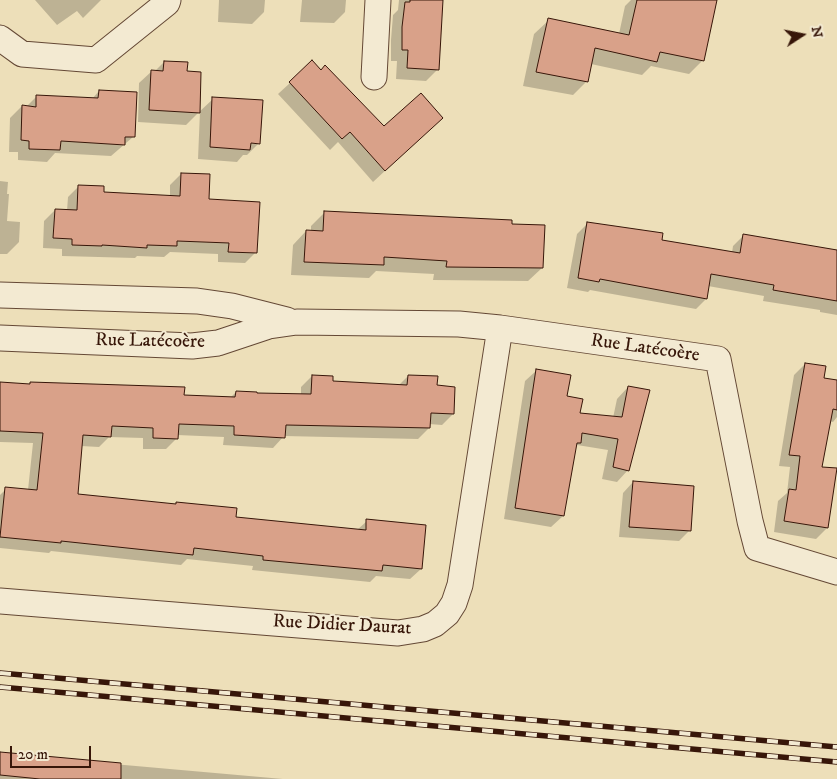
<!DOCTYPE html>
<html>
<head>
<meta charset="utf-8">
<style>
  body { margin:0 }
  #map { position:relative; width:837px; height:779px; overflow:hidden; background:#eddfb9; font-family:"IM FELL DW Pica",serif }
  canvas { display:block }
  .north { position:absolute; left:777px; top:10px; width:50px; height:50px; -webkit-text-stroke:4px #f3ead2; paint-order:stroke; rotate:79deg; font-size:14px; font-weight:700; line-height:20px; text-align:center; color:#371609 }
  .north::after { content:''; display:block; margin:auto; width:18px; height:22px; background:#371609; clip-path:polygon(50% 0,100% 100%,50% 72%,0 100%) }
  .scale { position:absolute; left:10px; top:746px; width:81px; height:22px; box-sizing:border-box; border:2px solid #371609; border-top:0; padding-left:6px; font-size:15px; line-height:18px; white-space:nowrap; color:#371609; -webkit-text-stroke:4px #f3ead2; paint-order:stroke }
</style>
</head>
<body>
<div id="map">
<canvas width="837" height="779"></canvas>
<div class="north">N</div>
<div class="scale">20 m</div>
</div>
<script>
const ctx = document.querySelector('canvas').getContext('2d');
ctx.lineJoin = 'round';
function paint(path, color) {
  ctx.fillStyle = color;
  ctx.fill(path, 'evenodd');
}
function shape(rows) {
  const path = new Path2D();
  for (const r of rows) {
    path.moveTo(r[0], r[1]);
    for (let i = 2; i < r.length; i += 2) path.lineTo(r[i], r[i + 1]);
  }
  return path;
}
function strokePath(path, color, width, dash) {
  ctx.strokeStyle = color;
  ctx.lineWidth = width;
  ctx.lineCap = dash ? 'butt' : 'round';
  ctx.setLineDash(dash || []);
  ctx.stroke(path);
}
function label(font, color, halo, rows, align = 'center') {
  ctx.font = font + ' "IM FELL DW Pica",serif';
  ctx.lineWidth = 4;
  ctx.setLineDash([]);
  ctx.textBaseline = 'middle';
  ctx.strokeStyle = halo;
  ctx.fillStyle = color;
  for (const [text, x, y, turn = 0] of rows) {
    ctx.save();
    ctx.translate(x, y);
    ctx.rotate((+turn || 0) * Math.PI / 180);
    ctx.textAlign = isNaN(turn) ? turn : align;
    if (halo) ctx.strokeText(text, 0, 0);
    ctx.fillText(text, 0, 0);
    ctx.restore();
  }
}
const shadow = shape([
  [35,0,101,0,83,18,77,11,57,25],
  [219,0,265,0,264,12,252,24,218,22],
  [302,0,346,0,345,12,334,23,300,22],
  [399,0,442,0,438,69,426,81,396,79,397,61,391,61,391,40,393,15,398,10],
  [631,0,716,0,703,60,689,74,651,66,642,75,591,64,587,81,573,95,523,86,534,34,549,20,619,34,625,6],
  [164,62,186,72,198,113,213,99,259,143,247,155,243,155,237,162,198,159,200,111,186,125,138,122,139,83,152,71,155,71],
  [290,83,384,128,429,130,373,182,338,142,330,150,278,94],
  [99,91,133,137,111,156,55,153,47,162,18,160,18,152,9,152,10,118,22,106,26,107,36,97,92,99],
  [181,174,256,252,245,263,218,262,218,254,170,252,164,257,137,256,135,258,62,256,62,249,43,248,44,221,55,210,67,211,68,197,79,186,103,193,170,196,170,185],
  [0,181,8,182,7,194,9,194,7,221,20,222,19,242,7,254,0,254],
  [325,212,511,225,542,268,528,281,433,280,434,274,376,271,369,278,291,275,293,245,306,231,311,231,311,226],
  [587,224,661,241,732,253,733,246,744,235,837,250,837,315,820,312,820,310,763,301,764,296,708,286,706,299,696,309,590,290,588,292,567,288,577,234],
  [805,364,822,379,837,381,837,417,833,422,829,421,821,468,837,469,827,528,816,539,774,532,778,501,787,493,790,467,779,466,794,375],
  [537,370,565,397,578,414,613,418,617,399,628,387,628,470,617,482,602,479,608,450,577,445,575,446,563,516,551,527,504,519,525,381],
  [312,376,331,382,398,386,408,376,435,386,453,414,442,425,429,424,429,428,418,439,284,436,273,448,223,445,224,437,177,435,177,438,166,449,143,449,143,438,109,437,99,447,81,446,77,495,234,518,357,530,367,521,421,569,410,579,376,576,370,582,252,570,253,566,187,559,181,565,51,551,49,553,0,548,0,495,6,489,28,490,33,443,0,442,0,384,28,385,31,383,183,397,230,398,236,392,301,396,301,387],
  [633,482,690,530,679,541,619,537,623,493],
  [0,754,283,779,0,779]
]);
const building = shape([
  [410,0,443,0,439,70,407,68,408,50,402,50,402,27,405,2,410,2,410,0],
  [637,0,717,0,704,61,660,52,657,62,595,48,588,82,536,72,548,18,629,35,637,0],
  [312,60,321,70,325,65,384,126,421,93,443,118,385,171,350,132,342,139,289,82,312,60],
  [164,61,188,62,187,71,201,72,200,113,149,110,151,70,163,71,164,61],
  [99,90,137,92,135,137,125,137,125,145,61,141,60,150,29,149,29,141,21,140,22,105,36,107,36,95,98,98,99,90],
  [212,97,263,100,260,144,251,143,250,150,210,147,212,97],
  [181,173,210,174,209,199,260,202,257,253,228,252,229,243,177,241,177,246,147,245,147,248,102,245,102,246,72,245,72,239,53,238,55,209,77,210,78,185,104,186,104,192,180,196,181,173],
  [324,211,512,220,512,224,545,225,543,268,446,267,447,261,384,257,384,265,304,262,306,230,323,231,324,211],
  [587,222,663,233,662,240,740,253,743,234,837,250,837,301,773,290,774,285,711,274,707,299,600,279,599,282,578,278,587,222],
  [805,363,826,366,824,378,837,380,837,410,833,409,822,467,837,468,828,528,784,521,789,489,796,490,800,456,789,455,805,363],
  [536,369,571,375,567,396,583,399,580,413,622,417,628,386,650,390,629,471,613,467,618,439,582,433,581,443,577,443,564,516,515,508,536,369],
  [312,375,333,376,333,381,407,385,408,375,438,376,437,385,455,387,454,414,431,413,430,428,286,425,285,438,234,435,234,426,179,424,178,439,153,438,153,428,112,426,111,437,83,435,78,494,176,504,176,502,237,508,236,517,366,530,366,519,426,525,422,569,383,565,382,571,263,560,263,556,194,548,193,555,61,541,61,543,0,537,5,487,37,490,43,433,0,431,0,382,30,384,30,382,185,387,184,395,235,397,236,391,257,392,257,393,311,394,312,375],
  [633,481,694,486,691,531,629,527,633,481],
  [0,752,121,763,121,779,40,779,0,775,0,752]
]);
const street = shape([
  [0,38,22,54,96,60,167,3,168,0],
  [374,77,378,0],
  [0,295,197,301,232,306,287,320],
  [0,338,192,346,218,343,269,326,297,322,459,324,500,328,718,359,750,521,757,548,837,572],
  [0,601,398,633,423,629,435,624,447,614,454,603,460,585,500,328]
]);
const rail = shape([
  [0,673,837,747],
  [0,687,837,762]
]);
const streetNames = [
  ["Rue Latécoère",150,342,1],
  ["Rue Latécoère",645,349,8],
  ["Rue Didier Daurat",342,626,3]
];
paint(shadow, '#0003');
paint(building, '#d9a189');
strokePath(building, '#371609', 1);
strokePath(street, '#644835', 27);
strokePath(street, '#f3ead2', 25);
strokePath(rail, '#371609', 5.5);
strokePath(rail, '#f3ead2', 4, [11]);
label('19px', '#371609', '#f3ead2', streetNames);
</script>
</body>
</html>
